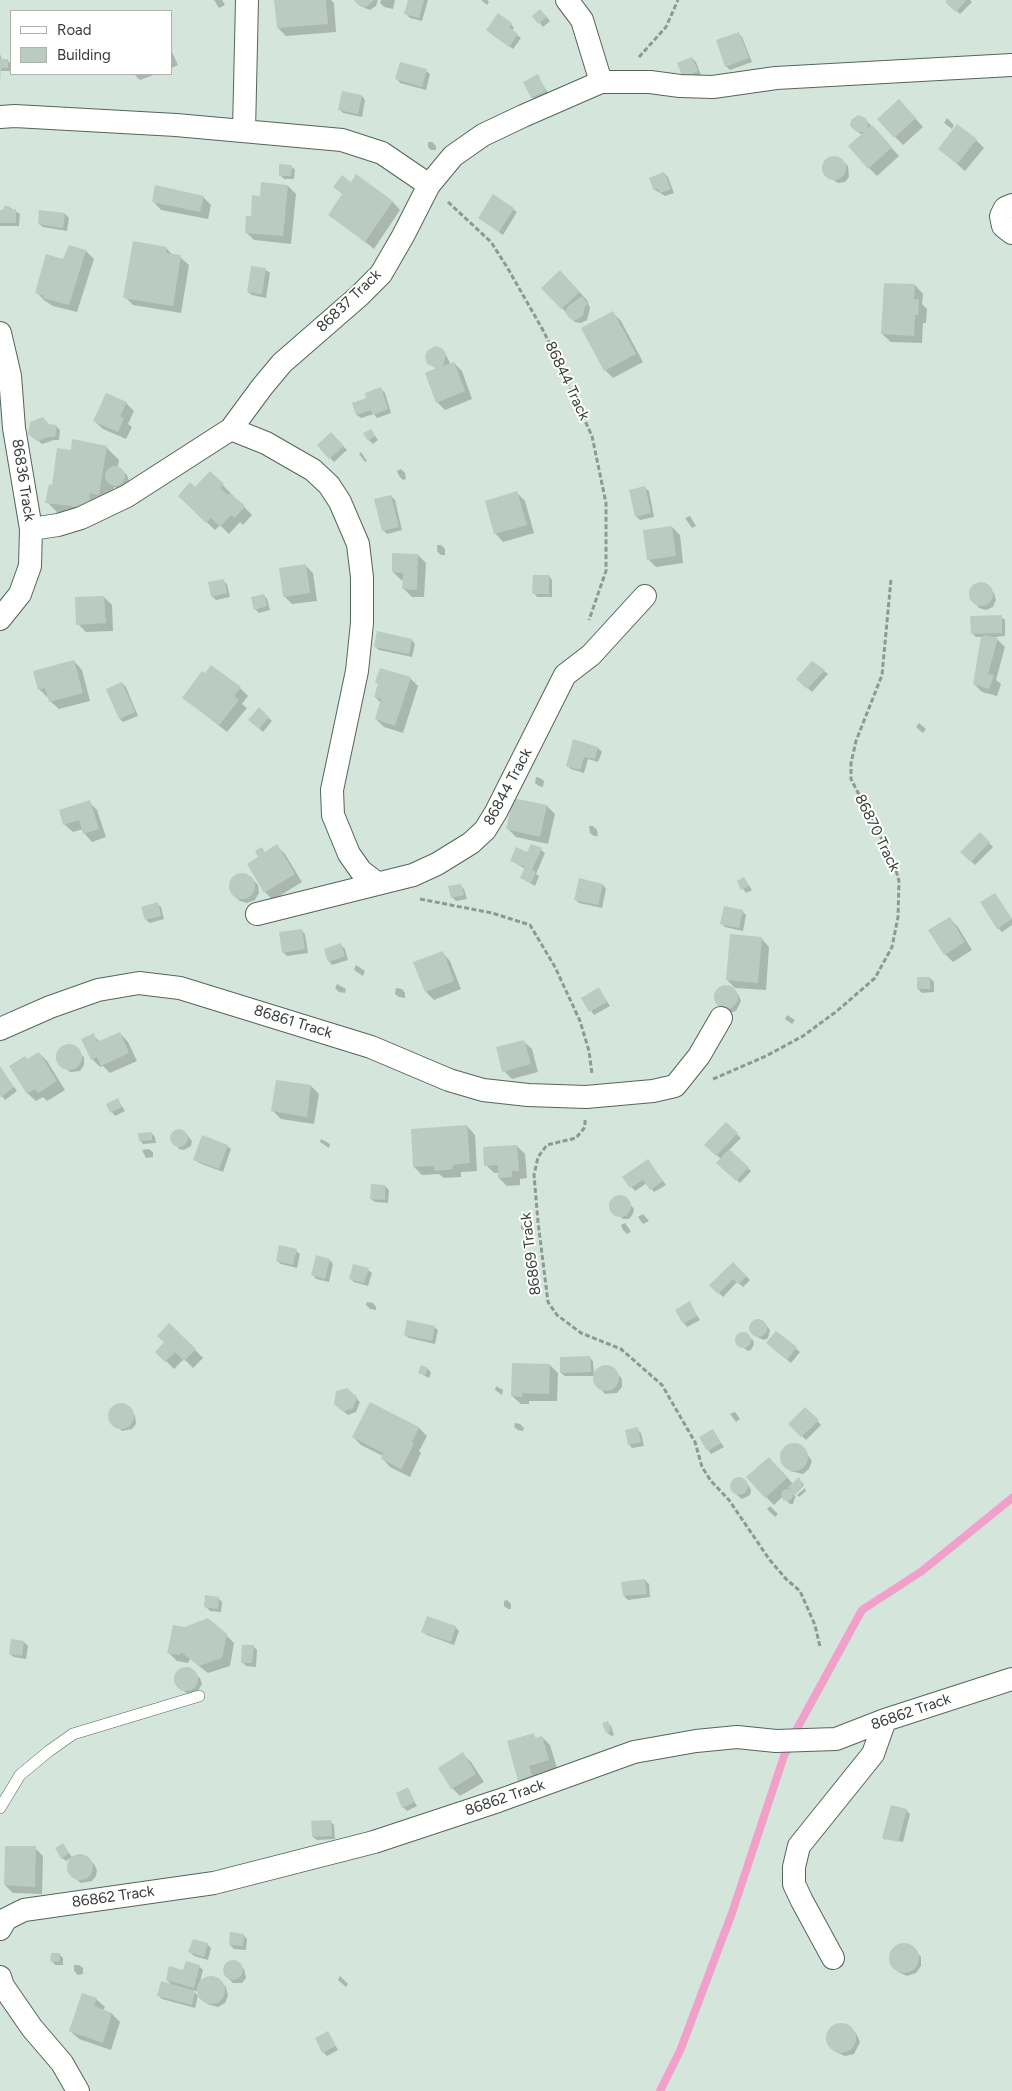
<!DOCTYPE html>
<html>
<head>
<meta charset="utf-8">
<style>
  body { margin:0 }
  #map { position:relative; width:1012px; height:2091px; overflow:hidden; background:#d4e6db; font-family:Figtree,sans-serif }
  canvas { display:block }
  .legend { position:absolute; left:10px; top:10px; width:162px; height:65px; box-sizing:border-box; background:#fff; border:1px solid #afb2b0; margin:0; padding:6px 9px; list-style:none; font-size:15px; color:#373e3a }
  .legend li { display:flex; align-items:center; gap:10px; height:25px }
  .legend b { width:25px; border:1px solid #afb2b0 }
</style>
</head>
<body>
<div id="map">
<canvas width="1012" height="2091"></canvas>
<ul class="legend">
<li><b style="height:6px;background:#fff"></b>Road</li>
<li><b style="height:14px;background:#baccc1"></b>Building</li>
</ul>
</div>
<script>
const ctx = document.querySelector('canvas').getContext('2d');
ctx.lineJoin = 'round';
function paint(path, color) {
  ctx.fillStyle = color;
  ctx.fill(path, 'evenodd');
}
function shape(rows) {
  const path = new Path2D();
  for (const r of rows) {
    if (r.length === 3) {
      path.moveTo(r[0] + r[2], r[1]);
      path.arc(r[0], r[1], r[2], 0, 2 * Math.PI);
      continue;
    }
    path.moveTo(r[0], r[1]);
    for (let i = 2; i < r.length; i += 2) path.lineTo(r[i], r[i + 1]);
  }
  return path;
}
function strokePath(path, color, width, dash) {
  ctx.strokeStyle = color;
  ctx.lineWidth = width;
  ctx.lineCap = dash ? 'butt' : 'round';
  ctx.setLineDash(dash || []);
  ctx.stroke(path);
}
function label(font, color, halo, rows, align = 'center') {
  ctx.font = font + ' Figtree,sans-serif';
  ctx.lineWidth = 4;
  ctx.setLineDash([]);
  ctx.textBaseline = 'middle';
  ctx.strokeStyle = halo;
  ctx.fillStyle = color;
  for (const [text, x, y, turn = 0] of rows) {
    ctx.save();
    ctx.translate(x, y);
    ctx.rotate((+turn || 0) * Math.PI / 180);
    ctx.textAlign = isNaN(turn) ? turn : align;
    if (halo) ctx.strokeText(text, 0, 0);
    ctx.fillText(text, 0, 0);
    ctx.restore();
  }
}
const shadow = shape([
  [214,0,222,0,225,5,219,8],
  [275,0,331,0,334,3,336,32,286,36,278,28],
  [355,0,378,0,376,6,370,10,360,6],
  [381,0,395,0,393,9,384,7,380,3],
  [410,0,428,0,422,21,410,18,406,14],
  [481,0,487,0,489,2,487,5],
  [949,0,970,0,972,2,960,14,947,2],
  [544,14,550,21,543,27,534,16],
  [511,24,514,28,512,31,521,38,513,49,491,34],
  [738,33,742,37,752,62,730,70,726,66],
  [171,50,178,65,171,68],
  [0,54,2,60,7,60,11,64,11,71,1,71,1,84],
  [692,58,696,62,701,75,688,81],
  [426,71,430,74,426,90,400,83,397,79],
  [134,74,156,74,140,80],
  [537,76,549,94,536,101,532,97],
  [362,96,365,100,362,117,343,113,339,109],
  [907,109,923,127,903,145,895,137],
  [858,116,865,119,899,156,877,176,869,168,862,135,853,128,851,123,854,118],
  [947,118,954,125,952,129,944,123],
  [976,140,984,148,965,171,940,149],
  [428,142,432,142,436,146,436,150,431,150,428,147],
  [834,157,841,159,848,166,849,177,845,182,838,183,825,174,823,166,827,160],
  [291,166,295,170,294,179,284,179,280,175],
  [664,173,668,177,674,193,665,196,655,190],
  [351,184,392,201,400,210,374,249,330,214,343,195,335,187],
  [288,186,296,194,291,244,254,240,246,232,261,197],
  [203,197,211,205,208,219,161,210,153,201],
  [9,207,20,214,19,226,0,226,0,211,4,211],
  [513,209,517,212,503,235,479,218],
  [65,214,69,218,67,231,43,227,39,224],
  [166,248,173,255,180,257,189,265,181,313,133,305,125,297],
  [86,251,94,259,77,312,53,306,45,301,37,293,64,261],
  [266,270,270,273,266,298,252,295,248,292],
  [568,280,587,300,590,308,587,320,581,323,575,322,543,288],
  [915,285,923,294,922,304,927,309,926,323,923,323,922,343,891,342,882,334],
  [613,313,621,321,643,362,613,378,605,370],
  [445,353,450,363,448,365,454,363,462,371,472,399,445,410,437,402,437,369,428,363],
  [381,389,385,393,391,413,377,418,374,414,361,418,357,415,353,403,368,399],
  [126,403,134,411,128,424,132,427,126,439,103,429,94,421],
  [48,425,56,426,60,430,59,440,54,440,42,444,34,437],
  [371,430,378,440,373,444,369,440],
  [331,434,347,450,334,462,318,445],
  [73,440,107,448,119,460,118,467,127,475,129,481,127,487,122,490,114,487,110,506,59,514,47,502,72,452],
  [361,452,367,461,365,462,359,454],
  [401,469,405,473,406,479,403,480,399,476,397,471],
  [210,472,252,515,243,525,240,522,229,534,220,525,215,530,179,496,195,489],
  [645,488,649,491,654,517,640,520,636,516],
  [517,493,525,501,534,533,503,542,495,533],
  [391,496,395,500,402,530,387,534,383,530],
  [690,516,696,526,692,528,685,518],
  [672,527,680,535,683,563,656,567,648,559],
  [437,545,441,545,445,549,445,555,441,555,437,551],
  [418,555,426,563,424,597,412,597,404,589,404,580,401,580,393,572],
  [305,565,313,573,317,601,292,604,284,596],
  [549,576,552,580,552,597,537,597,534,593],
  [223,581,227,584,230,597,216,600,212,596],
  [981,583,994,593,996,600,993,607,986,610,979,608,970,595,974,586],
  [264,595,267,599,270,610,259,613,255,609],
  [104,597,112,605,113,631,86,632,78,624],
  [1001,617,1005,620,1005,636,995,637,1005,647,996,680,1001,684,997,696,982,692,974,684,982,637,976,637,972,633],
  [412,640,415,644,412,657,379,650,375,647],
  [74,661,82,670,90,701,59,709,50,701,49,697,47,697,39,689],
  [824,671,828,674,812,692,798,679],
  [410,678,418,686,403,733,384,727,376,719,381,703,375,697],
  [122,683,126,687,138,716,123,722,120,719],
  [240,688,248,696,242,704,247,708,227,732,184,698],
  [259,709,272,721,263,732,250,720],
  [919,723,926,729,923,733,916,727],
  [574,741,598,748,602,752,598,762,588,759,584,773,571,769,567,765],
  [536,777,540,778,544,781,543,787,539,786,535,783],
  [514,799,547,806,555,814,548,844,516,837,508,829],
  [89,802,97,810,106,837,92,842,84,833,83,829,73,832,64,824],
  [589,826,593,826,597,830,598,836,594,836,590,833],
  [980,834,993,847,975,865,962,852],
  [277,846,285,854,302,882,273,900,265,892,266,853],
  [541,850,545,853,536,874,539,876,535,886,521,878,525,869,511,860],
  [248,875,258,885,259,893,255,900,247,903,240,901,232,894,230,886,236,876],
  [744,878,752,890,746,893,738,881],
  [460,885,464,889,467,899,456,901,452,897],
  [603,885,606,889,602,908,579,903,575,899],
  [995,894,1012,919,1012,925,1002,932,998,928],
  [157,904,161,907,164,919,150,923,146,920],
  [742,911,746,915,743,931,725,927,721,923],
  [950,919,958,927,972,950,953,962,945,954],
  [301,930,305,934,308,953,287,956,283,952],
  [761,938,769,947,766,990,735,988,727,980],
  [341,945,345,949,348,960,332,965,329,961],
  [442,952,450,961,461,989,434,1000,426,992],
  [356,965,365,971,363,976,354,970],
  [930,978,934,982,934,992,922,993,918,989],
  [337,984,346,989,345,993,339,992,335,988],
  [724,987,734,990,738,994,741,1001,736,1011,729,1013,723,1009,715,999,718,989],
  [396,988,402,989,405,993,405,998,399,997,395,994],
  [599,989,610,1006,594,1015,583,999],
  [787,1015,795,1020,792,1024,785,1019],
  [120,1033,128,1042,137,1061,110,1073,103,1066,100,1067,92,1059,93,1035,100,1042],
  [523,1041,532,1049,538,1072,512,1079,504,1071],
  [70,1046,84,1057,84,1065,80,1071,70,1072,59,1064,57,1057,60,1050],
  [39,1053,47,1061,65,1090,47,1101,43,1097,36,1101,27,1093,28,1061],
  [0,1068,17,1091,5,1100,0,1094],
  [311,1086,319,1094,314,1124,281,1119,272,1110],
  [118,1100,125,1111,115,1116,107,1105],
  [726,1123,741,1138,729,1150,751,1171,740,1183,718,1163,721,1159,706,1145],
  [467,1126,475,1135,477,1171,461,1172,461,1177,444,1178,439,1174,422,1175,414,1167],
  [177,1130,185,1132,192,1141,191,1146,184,1150,179,1149,171,1138,173,1133],
  [151,1133,155,1137,156,1143,143,1144,140,1140],
  [321,1139,330,1144,329,1148,320,1142],
  [227,1146,231,1149,223,1172,199,1163,195,1159],
  [517,1146,525,1154,527,1178,520,1179,520,1185,507,1186,499,1178,499,1173,494,1173,486,1165],
  [149,1149,153,1152,153,1157,146,1158,142,1150],
  [651,1165,666,1185,654,1192,647,1183,635,1191,624,1178],
  [385,1186,389,1190,388,1203,375,1202,371,1199],
  [618,1197,624,1197,634,1209,633,1214,629,1219,623,1219,612,1209,611,1203],
  [643,1214,649,1221,643,1224,638,1217],
  [625,1223,628,1227,631,1232,627,1234,623,1230,621,1225],
  [521,1225,525,1225,529,1229,529,1232,525,1232,521,1229],
  [296,1251,300,1254,297,1268,281,1264,277,1261],
  [330,1260,333,1264,329,1282,316,1279,313,1275],
  [733,1263,750,1280,743,1287,737,1282,723,1297,711,1285],
  [368,1270,372,1273,368,1286,354,1282,350,1278],
  [367,1302,373,1303,376,1307,376,1310,370,1309,366,1305],
  [689,1303,700,1320,687,1327,684,1323],
  [758,1319,763,1321,770,1330,768,1338,764,1340,757,1337,750,1329,753,1321],
  [170,1324,203,1358,193,1368,184,1359,174,1369,157,1352,166,1342],
  [434,1327,438,1330,435,1344,409,1338,405,1335],
  [742,1333,753,1340,754,1344,751,1350,748,1351,737,1343,738,1335],
  [777,1333,800,1352,791,1363,771,1347],
  [590,1358,593,1361,594,1374,602,1367,613,1368,622,1379,622,1387,617,1393,605,1394,595,1383,596,1376,565,1376,561,1373],
  [550,1365,558,1373,557,1401,529,1401,529,1404,521,1404,512,1396],
  [428,1369,431,1373,429,1378,419,1373],
  [496,1386,503,1390,502,1395,495,1390],
  [347,1389,360,1402,356,1412,348,1415,339,1408],
  [370,1404,419,1428,427,1436,419,1451,421,1453,410,1477,390,1467,382,1458,383,1456,361,1445,353,1437],
  [118,1405,126,1406,135,1416,136,1424,132,1429,122,1431,110,1419,110,1412],
  [805,1409,821,1425,806,1440,790,1424],
  [735,1412,740,1419,736,1422,730,1414],
  [515,1423,520,1424,524,1428,523,1431,518,1430,514,1427],
  [637,1429,641,1433,644,1446,632,1448,629,1444],
  [712,1430,724,1447,711,1454,700,1437],
  [793,1444,801,1446,812,1461,809,1469,803,1474,790,1471,782,1460,783,1451],
  [777,1466,793,1484,799,1479,804,1485,793,1494,795,1496,796,1495,793,1504,790,1504,782,1497,774,1505,766,1497],
  [738,1478,746,1481,751,1490,750,1495,742,1499,733,1492,731,1487,732,1482],
  [805,1488,806,1491,799,1497,797,1495],
  [770,1506,778,1514,775,1517,767,1509],
  [645,1580,649,1584,650,1597,628,1600,624,1596],
  [218,1598,222,1602,221,1612,210,1611,206,1607],
  [507,1600,511,1604,511,1609,508,1609,504,1606,504,1601],
  [455,1627,459,1631,454,1645,427,1635,423,1632],
  [226,1635,234,1643,230,1666,208,1673,190,1659,188,1663,177,1661,169,1653],
  [24,1642,28,1646,26,1659,14,1657,10,1654],
  [253,1646,257,1650,256,1667,246,1666,242,1662],
  [189,1669,200,1678,202,1684,197,1693,190,1695,179,1688,176,1678,179,1672],
  [608,1723,611,1726,614,1735,611,1736,607,1732],
  [533,1735,537,1739,542,1737,550,1745,557,1768,537,1774,539,1784,527,1788,519,1780],
  [463,1754,471,1762,484,1782,460,1796,452,1788],
  [407,1789,417,1806,407,1811,403,1807],
  [906,1810,910,1814,903,1842,886,1838,886,1840,883,1838],
  [330,1821,334,1825,335,1839,317,1840,313,1837],
  [63,1845,72,1857,66,1861,62,1858],
  [35,1848,43,1856,42,1894,13,1893,5,1885],
  [79,1855,85,1856,94,1864,97,1870,96,1876,92,1881,81,1883,71,1875,68,1869,69,1863,73,1858],
  [243,1935,247,1939,246,1950,234,1949,230,1945],
  [207,1944,211,1948,208,1960,194,1956,190,1952],
  [907,1944,911,1946,921,1957,921,1966,916,1973,907,1976,898,1972,890,1959,895,1947],
  [59,1954,63,1958,63,1965,55,1965,52,1961],
  [233,1961,244,1969,246,1978,242,1983,233,1983,224,1974,224,1968,227,1963],
  [74,1965,79,1965,83,1968,83,1974,78,1975,74,1971],
  [199,1966,203,1970,200,1982,210,1977,218,1980,226,1987,228,1996,225,2003,218,2007,207,2004,199,1992,193,1990,198,1996,195,2008,162,1999,158,1995,173,1986,167,1980],
  [340,1976,348,1984,346,1987,338,1980],
  [96,1999,105,2007,103,2011,112,2014,120,2022,111,2050,79,2039,70,2031],
  [844,2025,856,2033,860,2042,854,2054,845,2056,836,2052,828,2040,832,2028],
  [328,2033,338,2050,327,2056,323,2052]
]);
const stream = shape([
  [660,2091,680,2051,732,1913,784,1756,799,1725,862,1610,922,1571,1012,1498]
]);
const building = shape([
  [274,0,326,0,328,24,277,28],
  [354,0,374,0,366,7,358,5],
  [408,0,424,0,419,18,404,14],
  [947,0,966,0,956,12,945,2],
  [540,9,547,17,538,24,532,16],
  [498,13,512,23,509,27,518,34,509,47,486,30],
  [739,32,749,58,725,67,716,40],
  [692,57,698,71,683,78,677,63],
  [0,59,8,59,8,68,0,68],
  [400,62,427,69,422,87,395,79],
  [538,74,546,91,531,98,523,82],
  [342,91,362,95,358,114,338,110],
  [899,99,916,118,894,138,877,119],
  [858,115,866,118,868,123,867,129,872,125,892,147,868,169,848,146,864,132,857,132,850,126,851,120],
  [957,124,977,139,957,164,938,149],
  [834,168,12],
  [279,164,292,165,291,176,279,176],
  [664,172,671,189,660,193,658,189,654,191,649,178],
  [356,174,393,201,365,242,328,215,342,194,333,187,342,175,351,182],
  [261,182,288,185,283,236,245,233,246,216,251,216,252,195,260,196],
  [155,185,204,196,200,212,152,202],
  [493,194,514,208,499,232,478,218],
  [4,206,9,206,9,209,16,209,16,223,0,223,0,210,3,210],
  [39,210,65,213,63,228,38,224],
  [133,241,167,247,166,253,181,255,173,306,123,298],
  [69,245,86,250,69,305,43,298,44,296,35,293,46,254,63,259],
  [251,266,266,268,262,294,247,292],
  [560,270,580,292,561,309,541,288],
  [884,283,915,284,914,299,919,299,918,315,915,315,914,336,881,334],
  [582,296,588,304,585,306,583,316,576,320,570,319,565,312,568,306],
  [613,311,636,354,604,371,581,328],
  [435,346,442,348,446,354,443,366,454,362,465,391,436,403,425,373,436,368,427,364,425,357,427,351],
  [381,387,388,409,373,415,371,410,356,415,352,403,366,398,365,393],
  [106,393,127,402,120,416,124,418,118,432,93,421],
  [43,417,49,424,57,425,55,437,49,437,37,441,28,434,30,422],
  [371,429,375,436,368,441,363,433],
  [331,432,344,446,329,459,317,445],
  [72,439,107,446,99,495,90,493,88,508,45,503,49,484,52,485,57,448,71,450],
  [115,476,10],
  [210,471,224,484,220,488,228,495,230,493,245,506,235,518,231,515,220,527,211,518,206,523,178,496,190,482,195,487],
  [645,486,651,513,635,517,629,490],
  [517,491,527,525,494,534,485,501],
  [391,495,399,527,382,531,374,499],
  [672,526,676,556,647,560,643,530],
  [392,553,418,554,417,590,402,589,403,573,392,572],
  [306,564,310,593,283,597,279,568],
  [533,575,549,575,549,594,532,594],
  [224,579,227,593,211,597,208,582],
  [981,594,12],
  [264,594,267,606,254,610,251,597],
  [104,596,106,623,76,625,75,597],
  [1002,615,1002,633,971,634,970,616],
  [377,631,412,639,409,654,374,647],
  [985,635,998,638,988,674,994,675,989,689,973,684,981,637],
  [74,660,83,693,49,702,45,688,38,690,33,671],
  [812,661,825,670,807,689,796,679],
  [211,665,241,687,234,696,239,700,219,725,182,698,202,671,205,673],
  [380,668,411,677,395,726,375,719,381,699,374,697,378,684,375,682],
  [122,682,135,712,119,719,106,689],
  [259,707,269,717,259,729,248,720],
  [573,739,598,747,595,759,584,757,580,770,566,766],
  [513,798,547,805,540,837,506,829],
  [90,800,99,829,83,834,79,820,63,825,59,810],
  [980,832,990,842,971,862,960,852],
  [277,844,295,874,264,893,247,864,258,857,255,851,262,847,265,852],
  [531,844,542,848,532,870,536,872,531,883,520,878,525,867,510,861,516,847,527,852],
  [242,886,13],
  [744,877,749,886,741,890,737,881],
  [579,878,603,884,598,905,574,900],
  [461,884,464,895,451,898,448,886],
  [995,893,1012,919,997,929,980,902],
  [158,902,161,916,145,920,141,907],
  [724,906,743,910,739,928,720,924],
  [950,917,965,942,944,955,928,930],
  [302,929,305,949,282,953,279,932],
  [730,934,762,937,758,983,726,980],
  [341,943,345,956,328,962,324,949],
  [443,951,454,981,425,992,413,962],
  [917,977,930,977,930,989,917,989],
  [726,997,12],
  [599,987,607,1002,589,1012,581,998],
  [120,1032,129,1053,101,1066,97,1057,91,1060,81,1039,94,1033,97,1042],
  [524,1040,531,1064,502,1072,496,1047],
  [69,1057,13],
  [39,1052,57,1081,38,1093,35,1089,27,1094,9,1066,25,1056,27,1059],
  [0,1066,14,1087,1,1097,0,1096],
  [276,1080,311,1085,307,1117,271,1111],
  [118,1098,122,1107,110,1113,106,1104],
  [726,1122,738,1133,716,1156,704,1145],
  [467,1125,470,1163,453,1165,453,1169,435,1171,434,1166,413,1167,411,1129],
  [179,1138,9],
  [152,1132,152,1140,139,1141,138,1133],
  [202,1135,228,1145,219,1169,193,1160],
  [517,1145,519,1171,512,1171,512,1177,498,1178,498,1165,484,1166,483,1147],
  [729,1149,749,1167,736,1181,716,1163],
  [648,1159,663,1181,650,1190,643,1180,630,1188,622,1177],
  [371,1184,385,1185,385,1200,370,1199],
  [620,1206,11],
  [279,1245,297,1249,293,1265,276,1261],
  [316,1255,330,1259,325,1279,311,1275],
  [733,1262,747,1276,738,1284,733,1279,718,1294,709,1285],
  [353,1264,369,1268,364,1283,349,1279],
  [690,1301,697,1316,683,1324,675,1310],
  [758,1328,9],
  [407,1320,435,1326,432,1341,404,1335],
  [169,1323,196,1349,184,1361,175,1352,165,1362,155,1352,164,1342,157,1336],
  [776,1331,797,1347,787,1360,766,1343],
  [743,1340,8],
  [590,1356,591,1372,560,1373,560,1357],
  [512,1363,550,1364,549,1394,522,1393,522,1397,511,1396],
  [606,1378,13],
  [421,1365,428,1368,425,1376,418,1373],
  [347,1388,357,1397,353,1408,343,1412,334,1404,336,1391],
  [370,1402,419,1427,412,1442,414,1444,401,1469,381,1459,383,1453,352,1437],
  [121,1416,13],
  [805,1407,819,1420,801,1437,788,1424],
  [638,1427,641,1442,628,1445,625,1430],
  [713,1429,721,1443,707,1451,699,1437],
  [794,1457,14],
  [769,1457,787,1478,765,1498,746,1477],
  [739,1486,9],
  [799,1477,803,1487,795,1495,788,1487],
  [787,1495,6],
  [645,1579,647,1594,623,1596,621,1582],
  [205,1595,219,1597,218,1609,204,1607],
  [427,1616,456,1626,451,1642,421,1632],
  [208,1618,227,1634,222,1658,199,1666,181,1652,180,1655,167,1653,173,1625,185,1627],
  [11,1639,24,1641,22,1656,9,1654],
  [242,1645,254,1645,252,1663,241,1663],
  [186,1679,12],
  [608,1721,611,1731,606,1733,602,1723],
  [534,1733,535,1738,542,1736,549,1760,529,1766,532,1776,518,1781,507,1741],
  [463,1752,476,1774,451,1789,438,1768],
  [408,1787,415,1802,402,1808,396,1793],
  [891,1805,907,1809,898,1842,882,1838],
  [331,1820,332,1836,312,1837,311,1821],
  [63,1843,69,1853,61,1859,55,1848],
  [5,1846,36,1846,35,1887,4,1885],
  [80,1867,13],
  [230,1932,244,1934,243,1946,229,1945],
  [193,1939,208,1943,204,1957,188,1952],
  [904,1958,15],
  [51,1953,60,1953,59,1962,50,1961],
  [233,1970,10],
  [186,1961,200,1965,194,1988,166,1980,169,1966,183,1970],
  [211,1990,14],
  [161,1981,195,1991,192,2005,157,1996],
  [82,1993,97,1998,94,2006,112,2013,103,2043,69,2031],
  [841,2038,15],
  [328,2031,336,2046,322,2053,315,2038]
]);
const path = shape([
  [639,57,666,27,678,0],
  [448,202,491,242,507,267,544,332,592,436,606,503,606,571,589,620],
  [420,899,492,913,530,925,555,967,580,1021,589,1051,592,1074],
  [713,1079,766,1056,803,1036,837,1011,875,978,892,947,898,917,899,881,894,863,851,779,851,763,856,741,882,675,891,579],
  [585,1120,585,1127,576,1138,547,1145,538,1157,534,1175,538,1222,548,1302,557,1315,581,1333,621,1349,662,1385,695,1442,702,1467,711,1481,729,1500,769,1559,786,1579,800,1591,815,1625,820,1647]
]);
const lane = shape([
  [0,1808,20,1775,49,1751,73,1734,199,1696]
]);
const street = shape([
  [567,0,582,20,601,82],
  [0,117,15,116,176,125,342,140,382,153,429,185],
  [244,131,247,0],
  [1012,205,1005,208,1001,216,1003,226,1012,233],
  [0,333,10,376,14,428,31,529,30,566,20,594,0,619],
  [231,429,266,443,313,470,329,485,340,502,358,544,362,577,362,623,357,671,332,790,333,815,349,854,361,871,377,883],
  [31,529,58,525,81,518,127,496,231,429,262,387,282,363,359,296,381,274,403,236,429,185,453,156,483,135,523,116,601,82,650,82,680,86,713,87,776,78,1012,65],
  [257,914,413,875,437,864,471,843,485,830,496,812,565,675,591,655,645,596],
  [0,1029,50,1007,98,990,139,983,180,988,371,1047,449,1080,483,1090,528,1095,586,1097,653,1091,675,1086,699,1056,721,1018],
  [0,1929,6,1919,24,1910,214,1883,374,1842,498,1801,634,1752,696,1741,737,1737,776,1741,836,1739,885,1720,1012,1679],
  [833,1958,802,1901,794,1884,794,1867,799,1846,873,1754,885,1720],
  [0,1977,3,1986,32,2028,62,2063,78,2091]
]);
const streetNames = [
  ["86837 Track",349,301,-44],
  ["86844 Track",567,381,65],
  ["86836 Track",23,480,81],
  ["86844 Track",508,787,-62],
  ["86870 Track",877,833,64],
  ["86861 Track",293,1022,17],
  ["86869 Track",531,1254,-97],
  ["86862 Track",911,1712,-19],
  ["86862 Track",505,1798,-19],
  ["86862 Track",113,1897,-8]
];
paint(shadow, '#0003');
strokePath(stream, '#f1a0ca', 8);
paint(building, '#baccc1');
strokePath(lane, '#55655b', 12);
strokePath(street, '#55655b', 24);
strokePath(path, '#8d9a92', 3, [5, 2.5]);
strokePath(lane, '#fff', 11);
strokePath(street, '#fff', 22);
label('15px', '#373e3a', '#fff', streetNames);
</script>
</body>
</html>
